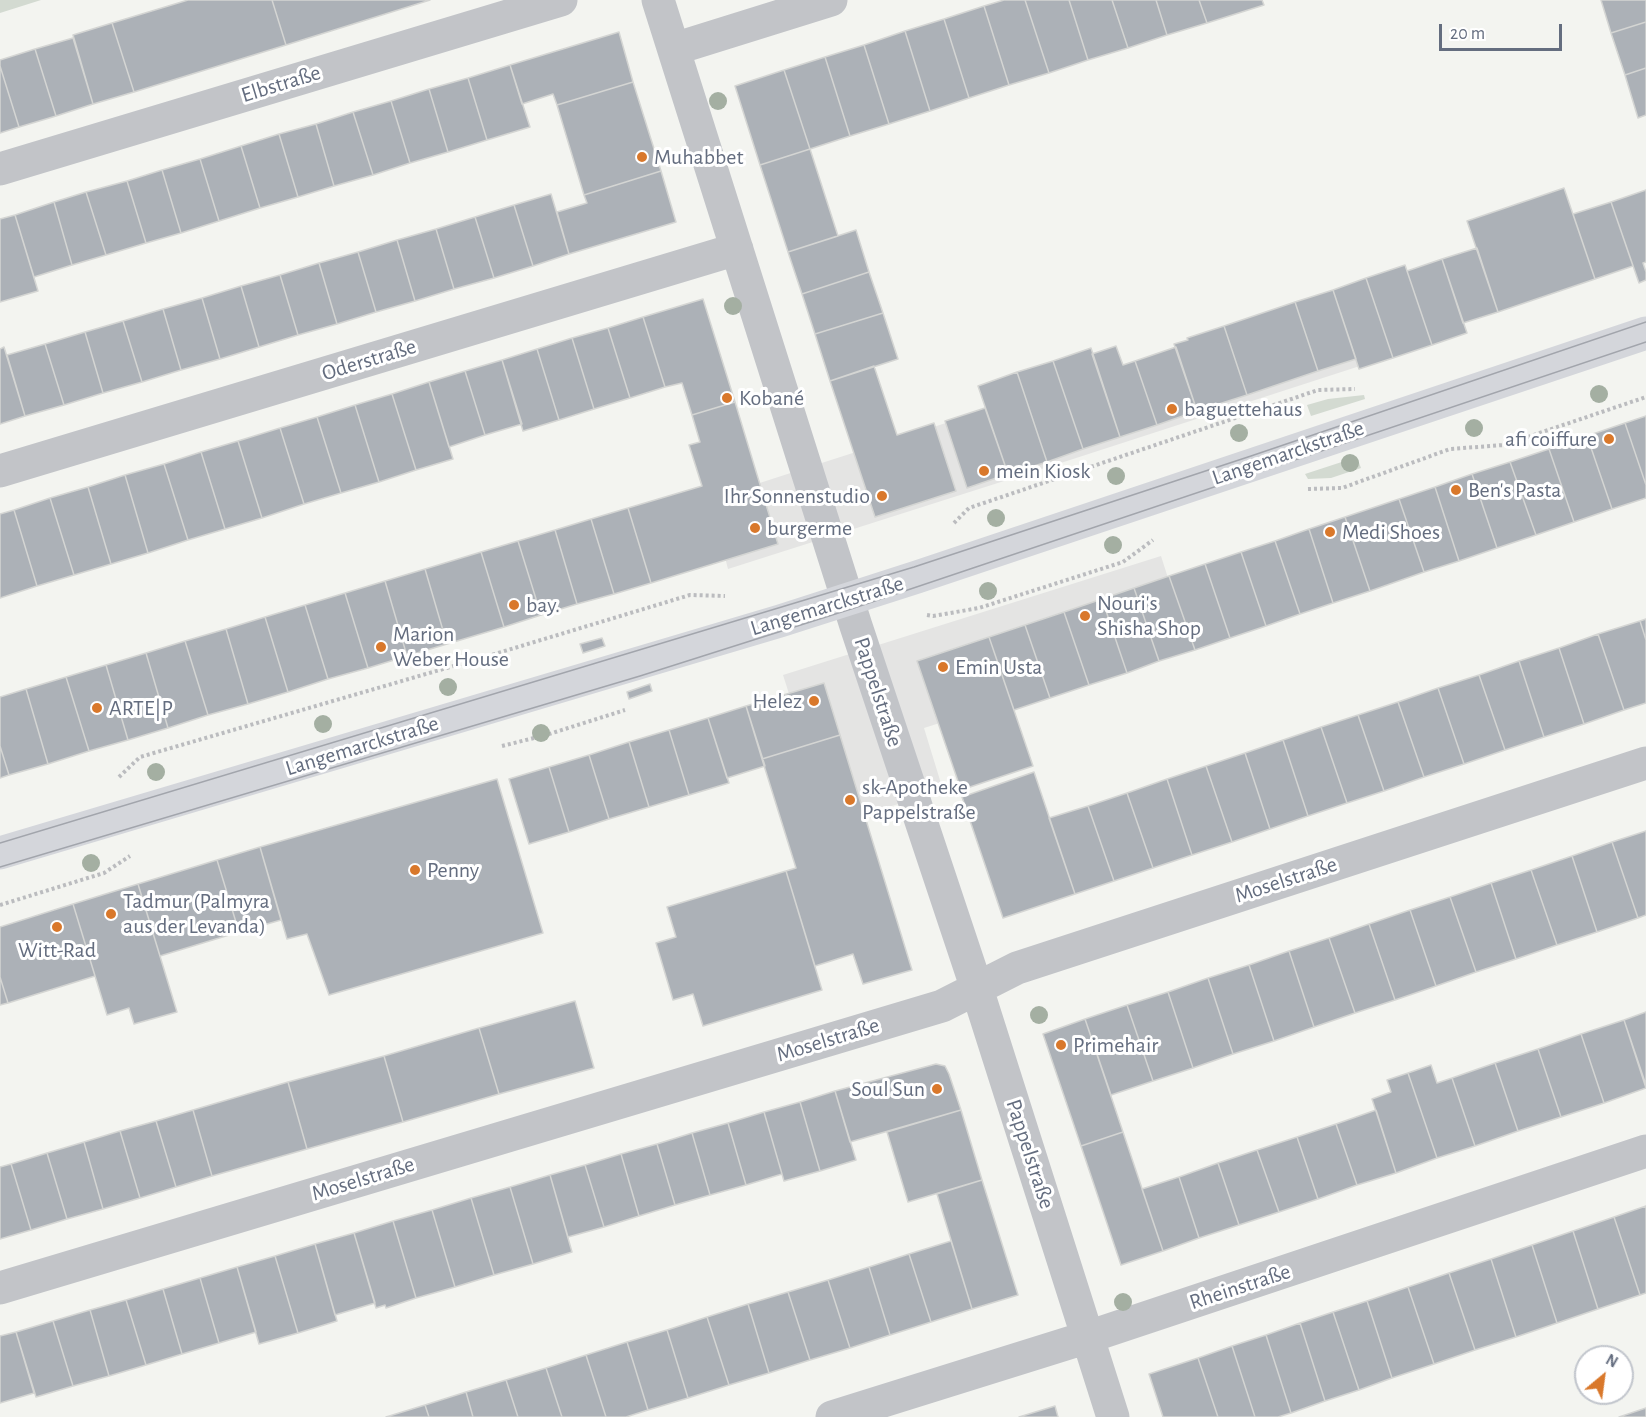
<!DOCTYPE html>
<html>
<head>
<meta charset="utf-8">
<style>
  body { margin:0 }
  #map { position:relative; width:1646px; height:1417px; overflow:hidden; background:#f3f4f0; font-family:"Alegreya Sans",sans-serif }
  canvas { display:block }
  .north { position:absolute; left:1574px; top:1345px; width:60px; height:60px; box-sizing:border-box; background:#fff; border:2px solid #c1c5cc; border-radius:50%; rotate:29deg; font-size:16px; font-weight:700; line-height:24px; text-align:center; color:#646d7f }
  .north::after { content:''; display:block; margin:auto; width:21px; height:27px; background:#d9782b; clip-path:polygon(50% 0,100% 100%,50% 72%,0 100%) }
  .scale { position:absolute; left:1439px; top:24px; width:123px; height:27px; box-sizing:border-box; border:3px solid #646d7f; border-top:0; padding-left:8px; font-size:18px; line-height:21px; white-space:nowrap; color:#646d7f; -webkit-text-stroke:4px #fff; paint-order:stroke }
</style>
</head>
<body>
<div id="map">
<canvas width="1646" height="1417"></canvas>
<div class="north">N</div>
<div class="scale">20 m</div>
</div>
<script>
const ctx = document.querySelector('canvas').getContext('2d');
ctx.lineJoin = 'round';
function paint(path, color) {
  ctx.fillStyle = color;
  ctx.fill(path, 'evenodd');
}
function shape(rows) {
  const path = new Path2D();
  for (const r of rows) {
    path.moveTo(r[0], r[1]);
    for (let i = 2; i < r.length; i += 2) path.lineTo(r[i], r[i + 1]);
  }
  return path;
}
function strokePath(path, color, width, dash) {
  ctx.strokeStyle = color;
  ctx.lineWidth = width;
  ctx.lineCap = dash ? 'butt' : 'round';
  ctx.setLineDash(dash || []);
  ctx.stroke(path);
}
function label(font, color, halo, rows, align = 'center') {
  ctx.font = font + ' "Alegreya Sans",sans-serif';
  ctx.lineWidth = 6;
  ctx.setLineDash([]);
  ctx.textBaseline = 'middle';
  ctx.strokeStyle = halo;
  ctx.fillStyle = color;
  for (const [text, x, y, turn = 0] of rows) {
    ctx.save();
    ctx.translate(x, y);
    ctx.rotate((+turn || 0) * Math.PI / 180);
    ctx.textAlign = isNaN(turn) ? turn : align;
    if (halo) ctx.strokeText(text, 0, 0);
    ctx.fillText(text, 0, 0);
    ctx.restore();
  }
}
const built = shape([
  [1343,295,1366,364,1070,460,728,569,710,499],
  [1161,556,1189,644,924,728,943,790,831,825,783,675]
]);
const green = shape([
  [0,0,41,0,0,13],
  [1364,395,1365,399,1311,416,1307,405,1328,399],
  [1357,457,1361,468,1331,478,1308,479,1305,474]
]);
const building = shape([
  [188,0,272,0,286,45,134,92,112,23,188,0],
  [272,0,430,0,286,45,272,0],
  [1004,0,1025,0,1049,73,1009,85,984,6,1004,0],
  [1025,0,1069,0,1088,60,1049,73,1025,0],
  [1069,0,1112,0,1128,48,1088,60,1069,0],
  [1112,0,1156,0,1167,35,1128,48,1112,0],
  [1156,0,1199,0,1207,23,1167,35,1156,0],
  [1199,0,1262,0,1264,5,1207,23,1199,0],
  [1601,0,1646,0,1646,22,1611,33,1601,0],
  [984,6,1009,85,969,98,944,19,984,6],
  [944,19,969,98,930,111,905,31,944,19],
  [1646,22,1646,68,1625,75,1611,33,1646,22],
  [112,23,134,92,93,104,73,35,112,23],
  [905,31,930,111,889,124,864,45,905,31],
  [619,32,633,82,557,105,553,94,522,104,510,65,619,32],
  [73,38,93,104,56,116,35,49,73,38],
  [864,45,889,124,850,136,825,57,864,45],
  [35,49,56,116,19,127,0,66,0,60,35,49],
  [825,57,850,136,810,149,784,70,825,57],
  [510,65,530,127,487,140,468,78,510,65],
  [0,66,19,127,0,133,0,66],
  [1646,68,1646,115,1638,118,1625,75,1646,68],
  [784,70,810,149,760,165,735,86,784,70],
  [468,78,487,140,448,152,429,89,468,78],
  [633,82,661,171,584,195,557,105,633,82],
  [429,89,448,152,410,163,391,101,429,89],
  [391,101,410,163,373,175,353,112,391,101],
  [353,112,373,175,334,186,316,124,353,112],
  [316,124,334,186,298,197,279,134,316,124],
  [279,134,298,197,260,208,241,146,279,134],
  [241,146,260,208,219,221,200,159,241,146],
  [810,149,838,236,788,252,760,165,810,149],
  [200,159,219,221,181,233,162,170,200,159],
  [162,170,181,233,146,243,127,181,162,170],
  [661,171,676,222,569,254,557,212,587,203,584,195,661,171],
  [127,181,146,243,106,255,86,192,127,181],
  [1564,188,1595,279,1498,312,1467,221,1564,188],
  [1646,190,1646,262,1643,263,1646,272,1646,280,1639,283,1611,202,1646,190],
  [86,192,106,255,72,265,54,202,86,192],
  [551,194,569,254,533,266,514,205,551,194],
  [54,202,72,265,34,277,15,215,54,202],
  [1611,202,1633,266,1595,279,1573,214,1611,202],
  [514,205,533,266,494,278,475,217,514,205],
  [15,215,38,291,0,302,0,219,15,215],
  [475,217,494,278,454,289,436,229,475,217],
  [436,229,454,289,415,301,397,240,436,229],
  [856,230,869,272,802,294,788,252,856,230],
  [397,240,415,301,376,312,358,252,397,240],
  [1477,248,1498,312,1463,323,1442,259,1477,248],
  [358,252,376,312,337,324,319,263,358,252],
  [1442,259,1467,333,1432,345,1407,271,1442,259],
  [319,263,337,324,298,335,280,275,319,263],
  [1405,265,1432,345,1393,358,1366,278,1405,265],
  [869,272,883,313,815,334,802,294,869,272],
  [280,275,298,335,259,347,241,286,280,275],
  [1366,278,1393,358,1359,369,1333,290,1366,278],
  [241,286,259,347,220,359,202,298,241,286],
  [1333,290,1356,359,1318,371,1295,302,1333,290],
  [202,298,220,359,181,370,163,309,202,298],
  [703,299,735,402,692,415,682,383,665,387,643,317,703,299],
  [1295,302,1318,371,1247,395,1224,326,1295,302],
  [163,309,181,370,142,382,123,321,163,309],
  [883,313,898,359,830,381,815,334,883,313],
  [643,317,665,387,630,398,608,328,643,317],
  [123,321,142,382,103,393,85,332,123,321],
  [1224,326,1247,395,1197,411,1174,344,1188,340,1187,338,1224,326],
  [608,328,630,398,594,409,572,338,608,328],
  [85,332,103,393,64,405,45,344,85,332],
  [572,338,594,409,559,420,537,349,572,338],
  [45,344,64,405,25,416,7,355,45,344],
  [1116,346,1123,365,1135,361,1157,425,1120,437,1092,354,1116,346],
  [4,347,25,416,0,424,0,349,4,347],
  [1176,347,1197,411,1157,425,1135,361,1176,347],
  [1091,348,1120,437,1083,449,1053,361,1091,348],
  [537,349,559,420,523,431,502,360,537,349],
  [502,360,522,424,485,435,465,371,502,360],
  [1053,361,1083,449,1047,462,1017,372,1053,361],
  [874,366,897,435,934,423,956,491,875,517,830,381,874,366],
  [465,371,485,435,449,447,429,382,465,371],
  [1017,372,1047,462,1008,474,978,386,1017,372],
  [429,382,453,459,416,470,392,394,429,382],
  [392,394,416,470,379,482,355,405,392,394],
  [735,402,778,544,651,583,628,508,702,486,689,445,700,442,692,415,735,402],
  [355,405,379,482,341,493,317,417,355,405],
  [985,408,1008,474,967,488,945,421,985,408],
  [1646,416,1646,485,1625,423,1646,416],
  [317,417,341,493,304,504,280,428,317,417],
  [1625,423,1646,485,1646,498,1612,509,1587,436,1625,423],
  [280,428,304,504,262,518,238,441,280,428],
  [1587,436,1612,509,1574,522,1549,449,1587,436],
  [238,441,262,518,225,529,201,452,238,441],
  [1549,449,1574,522,1536,535,1510,462,1549,449],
  [201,452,225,529,188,540,164,464,201,452],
  [1510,462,1536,535,1497,548,1472,474,1510,462],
  [164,464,188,540,148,553,125,475,164,464],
  [1472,474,1497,548,1459,561,1435,487,1472,474],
  [125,475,148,553,111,564,88,487,125,475],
  [88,487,111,564,74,575,50,498,88,487],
  [1435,487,1459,561,1424,572,1399,499,1435,487],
  [50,498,74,575,37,586,14,510,50,498],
  [1399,499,1424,572,1370,591,1345,517,1399,499],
  [628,508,651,583,614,594,591,519,628,508],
  [14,510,37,586,0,598,0,514,14,510],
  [1345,517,1370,591,1333,603,1309,529,1345,517],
  [591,519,614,594,577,604,555,530,591,519],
  [1309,529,1333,603,1300,614,1275,541,1309,529],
  [555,530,577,604,541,615,518,541,555,530],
  [518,541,541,615,504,627,481,552,518,541],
  [1275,541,1300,614,1266,626,1241,552,1275,541],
  [481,552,504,627,447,644,425,569,481,552],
  [1241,552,1266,626,1230,638,1205,564,1241,552],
  [1205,564,1230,638,1195,650,1169,576,1205,564],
  [425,569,447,644,407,656,385,581,425,569],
  [1169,576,1195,650,1159,661,1134,588,1169,576],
  [385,581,407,656,368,668,345,593,385,581],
  [1134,588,1159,661,1127,673,1102,599,1134,588],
  [345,593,368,668,328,679,305,605,345,593],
  [1102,599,1127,673,1089,685,1064,612,1102,599],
  [305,605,328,679,288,692,265,617,305,605],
  [1064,612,1089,685,1050,698,1025,625,1064,612],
  [265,617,288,692,248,704,226,629,265,617],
  [1646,619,1646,640,1640,621,1646,619],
  [1640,621,1646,640,1646,703,1624,710,1598,634,1640,621],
  [1025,625,1050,698,1014,710,989,637,1025,625],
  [226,629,248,704,208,715,185,641,226,629],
  [1598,634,1624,710,1584,724,1559,648,1598,634],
  [989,637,1033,766,961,790,917,661,989,637],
  [602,638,605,646,583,653,580,644,602,638],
  [185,641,208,715,168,728,146,653,185,641],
  [1559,648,1584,724,1544,737,1519,661,1559,648],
  [146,653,168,728,128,740,106,665,146,653],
  [1519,661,1544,737,1505,750,1479,675,1519,661],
  [106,665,128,740,89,751,66,677,106,665],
  [1479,675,1505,750,1464,764,1438,688,1479,675],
  [66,677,89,751,48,764,26,689,66,677],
  [824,683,840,735,762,759,746,706,824,683],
  [650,684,652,691,629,699,627,692,650,684],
  [1438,688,1464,764,1424,777,1398,702,1438,688],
  [26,689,48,764,9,775,0,746,0,697,26,689],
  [1398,702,1424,777,1384,791,1358,715,1398,702],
  [746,706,765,766,727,778,708,718,746,706],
  [1358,715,1384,791,1347,803,1321,727,1358,715],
  [708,718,729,783,689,795,669,730,708,718],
  [1321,727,1347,803,1308,816,1283,740,1321,727],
  [669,730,689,795,649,807,629,742,669,730],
  [840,735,912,970,863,984,853,954,815,966,786,871,796,868,762,759,840,735],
  [1283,740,1308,816,1270,829,1245,753,1283,740],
  [629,742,649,807,609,819,589,755,629,742],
  [0,746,9,775,0,778,0,746],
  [1245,753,1270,829,1232,842,1206,766,1245,753],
  [589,755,609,819,569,832,549,767,589,755],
  [1206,766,1232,842,1192,855,1167,779,1206,766],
  [549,767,569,832,529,844,509,779,549,767],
  [1034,772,1075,894,1003,918,962,797,1034,772],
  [497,779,543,933,329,995,307,934,287,939,260,847,497,779],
  [1167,779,1192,855,1153,868,1127,793,1167,779],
  [1127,793,1153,868,1114,881,1088,806,1127,793],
  [1088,806,1114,881,1075,894,1049,818,1088,806],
  [1646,831,1646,915,1638,918,1612,842,1646,831],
  [1612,842,1638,918,1597,932,1572,856,1612,842],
  [260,847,281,920,239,932,217,860,260,847],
  [1572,856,1597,932,1557,945,1531,870,1572,856],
  [217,860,239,932,160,956,138,884,217,860],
  [1531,870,1557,945,1516,959,1491,883,1531,870],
  [786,871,822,990,703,1026,693,994,673,1000,656,943,676,937,667,907,786,871],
  [1491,883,1516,959,1476,972,1450,897,1491,883],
  [138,884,177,1012,134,1024,129,1008,107,1015,73,904,138,884],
  [1450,897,1476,972,1436,986,1410,910,1450,897],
  [73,904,95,976,8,1003,0,977,0,927,73,904],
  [1410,910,1436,986,1395,1000,1369,924,1410,910],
  [1369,924,1395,1000,1355,1013,1329,938,1369,924],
  [1329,938,1355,1013,1314,1027,1289,951,1329,938],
  [1289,951,1314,1027,1274,1041,1249,965,1289,951],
  [1249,965,1274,1041,1233,1054,1208,978,1249,965],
  [0,977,8,1003,0,1005,0,977],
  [1208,978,1233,1054,1193,1068,1168,992,1208,978],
  [1168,992,1193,1068,1153,1081,1127,1005,1168,992],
  [575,1001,594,1068,499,1094,479,1028,575,1001],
  [1127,1005,1153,1081,1111,1095,1085,1019,1127,1005],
  [1646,1012,1646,1085,1624,1020,1646,1012],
  [1085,1019,1123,1132,1081,1146,1043,1034,1085,1019],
  [1624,1020,1646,1088,1604,1103,1581,1034,1624,1020],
  [479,1028,499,1094,403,1122,384,1056,479,1028],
  [1581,1034,1604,1103,1561,1117,1538,1049,1581,1034],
  [1538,1049,1561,1117,1518,1131,1495,1063,1538,1049],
  [384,1056,403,1122,307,1149,288,1082,384,1056],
  [1495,1063,1518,1131,1475,1146,1452,1078,1495,1063],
  [936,1064,945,1066,949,1074,961,1110,850,1142,835,1091,936,1064],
  [1431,1065,1437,1083,1452,1078,1475,1146,1437,1158,1408,1073,1431,1065],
  [1408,1073,1437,1158,1396,1173,1372,1099,1391,1092,1387,1080,1408,1073],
  [288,1082,307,1149,212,1176,193,1110,288,1082],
  [835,1091,856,1160,820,1171,800,1102,835,1091],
  [800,1102,820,1171,784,1181,764,1112,800,1102],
  [193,1110,212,1176,176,1187,156,1121,193,1110],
  [961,1110,982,1180,908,1202,887,1132,961,1110],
  [1376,1110,1396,1173,1357,1185,1336,1124,1376,1110],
  [764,1112,782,1174,746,1185,728,1123,764,1112],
  [156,1121,176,1187,140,1198,120,1131,156,1121],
  [728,1123,746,1185,710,1195,692,1133,728,1123],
  [1336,1124,1357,1185,1318,1199,1297,1137,1336,1124],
  [120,1131,140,1198,103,1209,84,1142,120,1131],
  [1123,1132,1163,1251,1121,1265,1081,1146,1123,1132],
  [692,1133,710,1195,675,1205,657,1144,692,1133],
  [1297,1137,1318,1199,1279,1212,1257,1150,1297,1137],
  [84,1142,103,1209,67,1219,47,1153,84,1142],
  [657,1144,675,1205,639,1216,621,1154,657,1144],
  [1257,1150,1279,1212,1239,1225,1218,1163,1257,1150],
  [47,1153,67,1219,31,1230,11,1164,47,1153],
  [621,1154,639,1216,604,1227,585,1165,621,1154],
  [1218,1163,1239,1225,1199,1238,1179,1177,1218,1163],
  [11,1164,31,1230,0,1239,0,1167,11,1164],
  [585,1165,604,1227,568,1237,550,1175,585,1165],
  [550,1175,572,1252,533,1264,510,1187,550,1175],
  [1179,1177,1199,1238,1163,1251,1142,1189,1179,1177],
  [982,1180,1018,1295,972,1309,937,1194,982,1180],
  [510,1187,533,1264,494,1275,471,1198,510,1187],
  [471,1198,494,1275,455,1287,432,1210,471,1198],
  [1646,1206,1646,1293,1640,1295,1614,1217,1646,1206],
  [432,1210,455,1287,416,1298,393,1221,432,1210],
  [1614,1217,1640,1295,1598,1309,1573,1231,1614,1217],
  [393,1221,416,1298,386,1308,385,1305,376,1308,354,1233,393,1221],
  [1573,1231,1598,1309,1557,1323,1532,1245,1573,1231],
  [354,1233,375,1303,335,1315,315,1244,354,1233],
  [951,1241,972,1309,931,1322,909,1254,951,1241],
  [315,1244,337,1321,298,1333,275,1256,315,1244],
  [1532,1245,1557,1323,1516,1337,1491,1259,1532,1245],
  [909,1254,931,1322,890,1335,869,1267,909,1254],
  [275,1256,298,1333,259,1344,237,1267,275,1256],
  [1491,1259,1516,1337,1475,1350,1449,1273,1491,1259],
  [237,1267,256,1332,219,1343,200,1278,237,1267],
  [869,1267,890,1335,850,1348,828,1280,869,1267],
  [1449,1273,1475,1350,1434,1364,1408,1287,1449,1273],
  [200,1278,219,1343,182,1354,163,1289,200,1278],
  [828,1280,850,1348,810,1360,788,1292,828,1280],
  [1408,1287,1434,1364,1392,1378,1367,1301,1408,1287],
  [163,1289,182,1354,146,1365,126,1300,163,1289],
  [788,1292,810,1360,769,1373,748,1304,788,1292],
  [126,1300,146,1365,109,1376,90,1310,126,1300],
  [1367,1301,1392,1378,1359,1390,1333,1312,1367,1301],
  [748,1304,769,1373,729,1385,707,1317,748,1304],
  [90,1310,109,1376,73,1386,53,1321,90,1310],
  [1333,1312,1359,1390,1325,1401,1300,1323,1333,1312],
  [707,1317,729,1385,688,1398,667,1330,707,1317],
  [53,1321,73,1386,36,1397,16,1332,53,1321],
  [1300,1323,1325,1401,1291,1413,1266,1335,1300,1323],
  [667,1330,688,1398,648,1410,627,1342,667,1330],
  [16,1332,34,1393,0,1403,0,1336,16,1332],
  [1266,1335,1291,1413,1278,1417,1255,1417,1232,1346,1266,1335],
  [627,1342,648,1410,626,1417,606,1417,586,1355,627,1342],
  [1232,1346,1255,1417,1218,1417,1198,1358,1232,1346],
  [586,1355,606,1417,562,1417,546,1368,586,1355],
  [1198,1358,1218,1417,1163,1417,1149,1374,1198,1358],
  [546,1368,562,1417,518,1417,506,1380,546,1368],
  [506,1380,518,1417,473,1417,466,1392,506,1380],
  [466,1392,473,1417,429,1417,425,1405,466,1392],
  [425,1405,429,1417,386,1417,425,1405],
  [1055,1406,1058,1417,1019,1417,1055,1406],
  [1646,1408,1646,1417,1619,1417,1646,1408]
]);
const path = shape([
  [1308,489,1342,488,1450,449,1504,445,1646,397],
  [954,523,969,508,1318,390,1355,389],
  [927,615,933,616,979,608,1123,562,1153,540],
  [502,746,546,735,625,710],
  [119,777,140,757,488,656,690,595,725,596],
  [0,905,104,873,130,856]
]);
const minor = shape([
  [658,0,856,626,977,989,1113,1417],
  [674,49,831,0],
  [0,169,561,0],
  [0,471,737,249],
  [0,1288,942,1006,1017,968,1646,763],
  [832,1417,1088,1337,1646,1151]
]);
const secondary = shape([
  [0,853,780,621,917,577,1646,333]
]);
const tram = shape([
  [0,843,914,567,1251,456,1646,322],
  [0,867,640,676,851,609,1646,342]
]);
const trees = [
  [718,101],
  [733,306],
  [1599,394],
  [1474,428],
  [1239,433],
  [1350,463],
  [1116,476],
  [996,518],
  [1113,545],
  [988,591],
  [448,687],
  [323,724],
  [541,733],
  [156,772],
  [91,863],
  [1039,1015],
  [1123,1302]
];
const markers = [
  [642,157,6,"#d9782b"],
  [727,398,6,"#d9782b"],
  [1172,409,6,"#d9782b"],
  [1609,439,6,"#d9782b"],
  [984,471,6,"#d9782b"],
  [1456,490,6,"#d9782b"],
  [882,496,6,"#d9782b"],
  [755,528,6,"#d9782b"],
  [1330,532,6,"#d9782b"],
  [514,605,6,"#d9782b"],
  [1085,616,6,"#d9782b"],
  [381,647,6,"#d9782b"],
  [943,667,6,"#d9782b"],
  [814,701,6,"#d9782b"],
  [97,708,6,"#d9782b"],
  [850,800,6,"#d9782b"],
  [415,870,6,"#d9782b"],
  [111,914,6,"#d9782b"],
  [57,927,6,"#d9782b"],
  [1061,1045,6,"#d9782b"],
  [937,1089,6,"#d9782b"]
];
const streetNames = [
  ["Elbstraße",281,84,-17],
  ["Oderstraße",369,360,-17],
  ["Langemarckstraße",1288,453,-19],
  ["Langemarckstraße",827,606,-17],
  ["Pappelstraße",878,692,72],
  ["Langemarckstraße",362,746,-17],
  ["Moselstraße",1286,880,-18],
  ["Moselstraße",828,1040,-17],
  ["Pappelstraße",1030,1154,72],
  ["Moselstraße",363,1179,-17],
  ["Rheinstraße",1240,1287,-18]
];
const poiNames = [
  ["Muhabbet",654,157],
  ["Kobané",739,398],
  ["baguettehaus",1184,409],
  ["afi coiffure",1597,439,"right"],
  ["mein Kiosk",996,471],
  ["Ben's Pasta",1468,490],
  ["Ihr Sonnenstudio",870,496,"right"],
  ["burgerme",767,528],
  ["Medi Shoes",1342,532],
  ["Nouri's",1097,603],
  ["Shisha Shop",1097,628],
  ["bay.",526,605],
  ["Marion",393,634],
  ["Weber House",393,659],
  ["Emin Usta",955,667],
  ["Helez",802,701,"right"],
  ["ARTE|P",109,708],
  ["sk-Apotheke",862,787],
  ["Pappelstraße",862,812],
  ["Penny",427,870],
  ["Tadmur (Palmyra",123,901],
  ["aus der Levanda)",123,926],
  ["Witt-Rad",57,950,"center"],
  ["Primehair",1073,1045],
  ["Soul Sun",925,1089,"right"]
];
paint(built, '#e4e4e3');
paint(green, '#d3dad1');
paint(building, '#acb1b7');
strokePath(building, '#d4d5d3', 1.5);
strokePath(path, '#bbbcbf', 4, [3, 3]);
strokePath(minor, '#c2c4c8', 33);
strokePath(secondary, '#d4d6db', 33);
strokePath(tram, '#a2a5ac', 1.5);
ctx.fillStyle = '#a4afa2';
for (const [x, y] of trees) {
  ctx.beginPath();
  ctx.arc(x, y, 9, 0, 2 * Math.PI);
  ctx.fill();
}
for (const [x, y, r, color] of markers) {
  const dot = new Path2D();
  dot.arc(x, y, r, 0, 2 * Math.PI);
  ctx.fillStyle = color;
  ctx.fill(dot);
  strokePath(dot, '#fff', 2);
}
label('22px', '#646d7f', '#fff', streetNames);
label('22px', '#646d7f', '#fff', poiNames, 'left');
</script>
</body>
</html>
